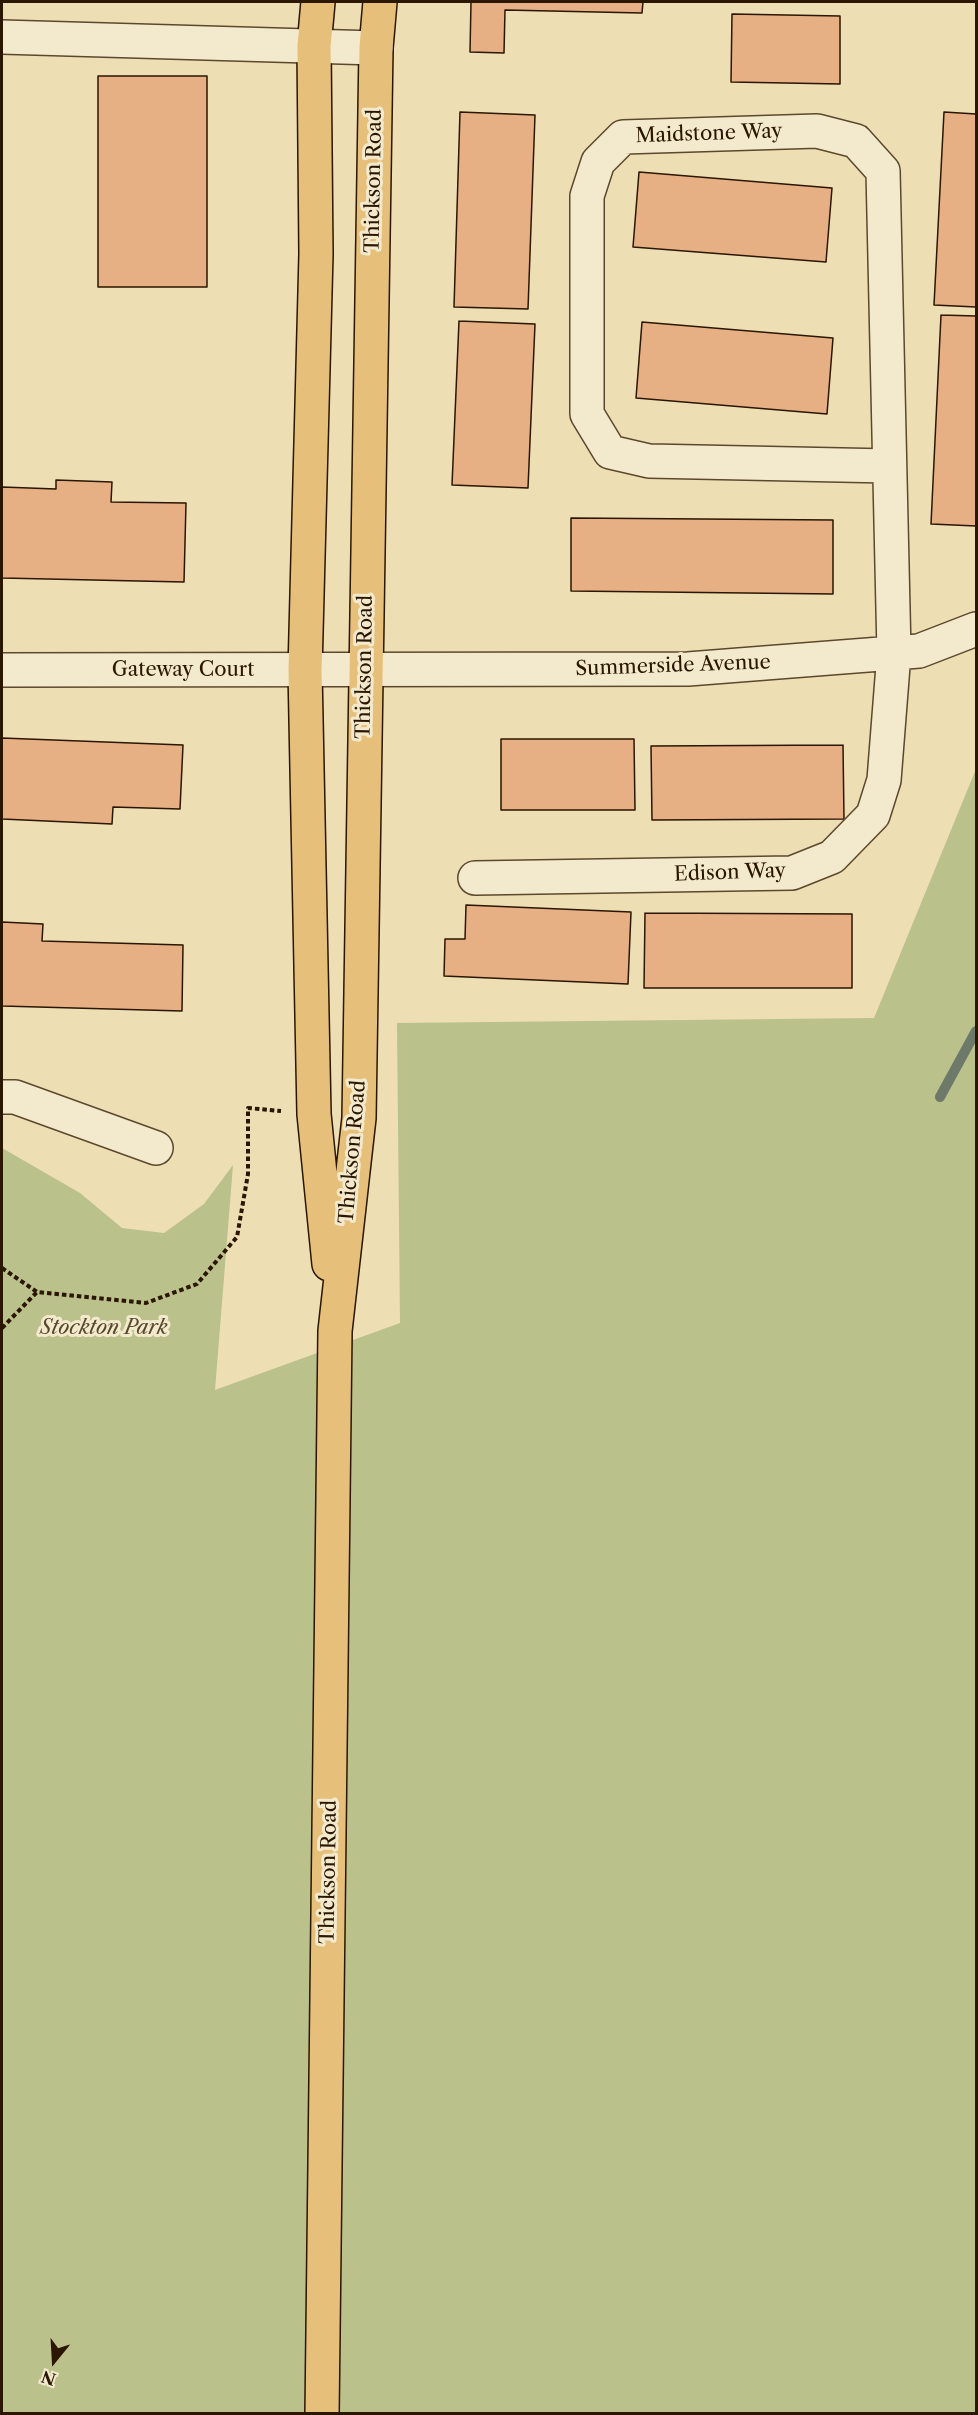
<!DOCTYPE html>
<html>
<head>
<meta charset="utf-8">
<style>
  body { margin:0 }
  #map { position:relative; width:978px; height:2415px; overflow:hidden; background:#eddeb3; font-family:"Libre Caslon Text",serif }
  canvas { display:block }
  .frame { position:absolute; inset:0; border:3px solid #2b1600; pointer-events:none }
  .north { position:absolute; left:24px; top:2331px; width:60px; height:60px; -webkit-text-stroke:4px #f3eace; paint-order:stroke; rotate:198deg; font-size:16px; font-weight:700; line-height:24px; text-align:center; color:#2b1600 }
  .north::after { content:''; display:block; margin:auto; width:21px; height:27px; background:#2b1600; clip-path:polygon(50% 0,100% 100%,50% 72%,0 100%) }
</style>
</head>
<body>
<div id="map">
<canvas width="978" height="2415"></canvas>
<div class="frame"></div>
<div class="north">N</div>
</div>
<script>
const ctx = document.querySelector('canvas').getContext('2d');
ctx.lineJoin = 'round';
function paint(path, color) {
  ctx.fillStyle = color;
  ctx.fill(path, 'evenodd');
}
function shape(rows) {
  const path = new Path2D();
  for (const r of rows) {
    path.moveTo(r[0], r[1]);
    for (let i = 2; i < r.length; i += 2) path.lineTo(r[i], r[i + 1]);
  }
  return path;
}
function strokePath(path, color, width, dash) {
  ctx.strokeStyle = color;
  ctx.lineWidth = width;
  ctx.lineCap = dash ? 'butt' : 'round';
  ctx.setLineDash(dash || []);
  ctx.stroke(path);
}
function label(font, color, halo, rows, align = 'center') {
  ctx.font = font + ' "Libre Caslon Text",serif';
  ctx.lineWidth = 6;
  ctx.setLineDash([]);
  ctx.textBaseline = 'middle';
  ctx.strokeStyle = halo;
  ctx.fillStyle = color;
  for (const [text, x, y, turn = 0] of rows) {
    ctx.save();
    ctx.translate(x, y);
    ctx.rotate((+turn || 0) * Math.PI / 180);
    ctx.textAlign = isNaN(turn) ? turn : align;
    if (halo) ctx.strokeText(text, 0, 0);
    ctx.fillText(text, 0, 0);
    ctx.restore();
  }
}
const green = shape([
  [976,769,976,2413,2,2413,2,1148,80,1193,122,1228,164,1233,204,1204,233,1165,215,1390,400,1323,397,1023,874,1018]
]);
const stream = shape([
  [940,1097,976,1031]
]);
const building = shape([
  [471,2,643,2,642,13,505,10,504,53,470,52,471,2],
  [732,14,840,16,840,84,731,82,732,14],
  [98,76,207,76,207,287,98,287,98,76],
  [460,112,535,115,528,309,454,307,460,112],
  [944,112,976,114,976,307,934,305,944,112],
  [639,172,832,188,826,262,633,247,639,172],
  [941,315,976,316,976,526,931,524,941,315],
  [459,321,535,324,528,488,452,485,459,321],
  [642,322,833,338,827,414,636,398,642,322],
  [56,480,112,482,111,502,186,503,184,582,2,578,2,487,56,489,56,480],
  [571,518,833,520,833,594,571,591,571,518],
  [2,738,183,745,180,809,113,807,112,824,2,819,2,738],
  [501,739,634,739,635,810,501,810,501,739],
  [843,745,844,819,652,820,651,746,843,745],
  [466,905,631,912,628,984,444,976,445,939,465,939,466,905],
  [645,913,852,914,852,988,644,988,645,913],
  [2,922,43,924,42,941,183,945,182,1011,2,1006,2,922]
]);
const path = shape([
  [2,1268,37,1292,146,1303,197,1284,237,1237,248,1174,248,1108,281,1111],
  [2,1328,37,1292]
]);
const minor = shape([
  [2,37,376,48],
  [2,670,688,669,919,651,976,629],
  [475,878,792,873,832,857,873,815,884,780,894,653,883,171,856,141,817,131,623,137,598,162,587,196,587,414,610,452,649,461,889,466],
  [2,1097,15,1097,156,1148]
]);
const major = shape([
  [318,2,314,46,316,254,305,670,314,1114,329,1264],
  [322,2414,335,1331,359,1118,376,48,380,2]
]);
const streetNames = [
  ["Maidstone Way",709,134,-2],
  ["Thickson Road",374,181,-89],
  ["Summerside Avenue",673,666,-2],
  ["Thickson Road",365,667,-89],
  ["Gateway Court",183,670],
  ["Edison Way",730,873,-2],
  ["Thickson Road",353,1152,-85],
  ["Thickson Road",329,1872,-89]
];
const parkNames = [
  ["Stockton Park",104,1328]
];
paint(green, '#bac18b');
strokePath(stream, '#6d7a69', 10);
paint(building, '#e6af84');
strokePath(building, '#2b1600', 1.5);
strokePath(minor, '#5c482d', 36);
strokePath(major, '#2b1600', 36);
strokePath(path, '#2b1600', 4, [4.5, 3]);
strokePath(minor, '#f3eace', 33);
strokePath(major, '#e6bf7a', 33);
label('20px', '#2b1600', '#f3eace', streetNames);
label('italic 20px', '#56492a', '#f3eace', parkNames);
</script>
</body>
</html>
